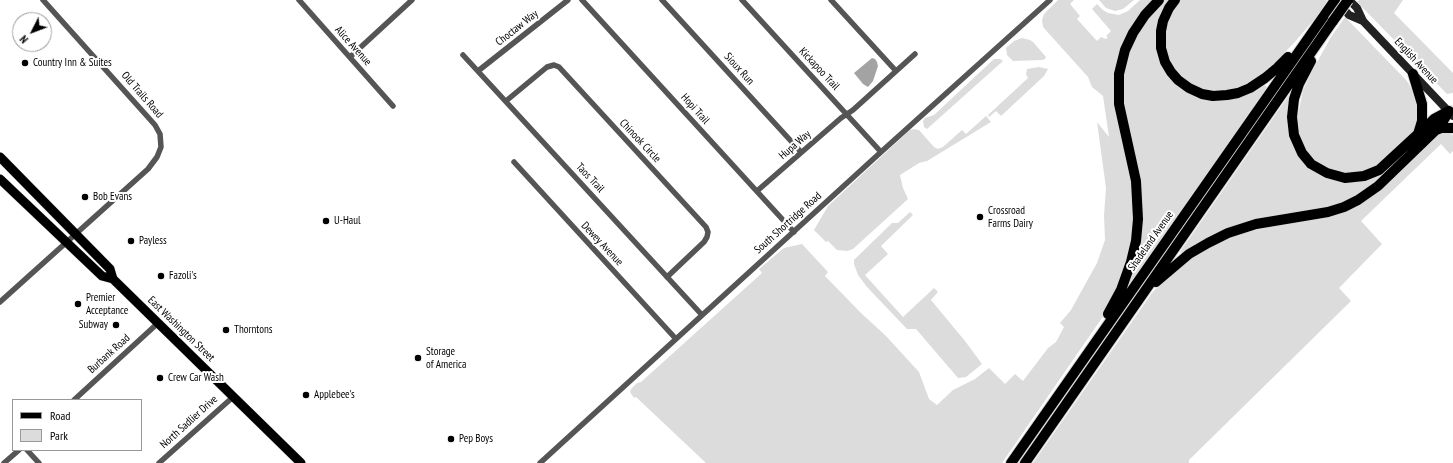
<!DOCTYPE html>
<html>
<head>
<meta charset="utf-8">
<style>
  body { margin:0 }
  #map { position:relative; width:1453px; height:463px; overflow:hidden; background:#fff; font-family:"PT Sans Narrow",sans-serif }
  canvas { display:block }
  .legend { position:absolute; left:12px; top:399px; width:130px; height:52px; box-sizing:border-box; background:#fff; border:1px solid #999; margin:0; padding:5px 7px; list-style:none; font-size:12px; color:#000 }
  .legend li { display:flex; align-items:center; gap:8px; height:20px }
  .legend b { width:20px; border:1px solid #999 }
  .north { position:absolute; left:12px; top:12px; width:40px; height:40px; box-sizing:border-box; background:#fff; border:1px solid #999; border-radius:50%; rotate:228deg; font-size:11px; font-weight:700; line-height:16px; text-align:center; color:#000 }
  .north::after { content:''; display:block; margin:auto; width:14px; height:18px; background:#000; clip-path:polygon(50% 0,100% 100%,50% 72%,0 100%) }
</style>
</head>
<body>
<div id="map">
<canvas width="1453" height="463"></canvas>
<ul class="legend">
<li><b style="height:5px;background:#000"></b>Road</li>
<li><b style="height:11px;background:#dcdcdc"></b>Park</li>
</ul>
<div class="north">N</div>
</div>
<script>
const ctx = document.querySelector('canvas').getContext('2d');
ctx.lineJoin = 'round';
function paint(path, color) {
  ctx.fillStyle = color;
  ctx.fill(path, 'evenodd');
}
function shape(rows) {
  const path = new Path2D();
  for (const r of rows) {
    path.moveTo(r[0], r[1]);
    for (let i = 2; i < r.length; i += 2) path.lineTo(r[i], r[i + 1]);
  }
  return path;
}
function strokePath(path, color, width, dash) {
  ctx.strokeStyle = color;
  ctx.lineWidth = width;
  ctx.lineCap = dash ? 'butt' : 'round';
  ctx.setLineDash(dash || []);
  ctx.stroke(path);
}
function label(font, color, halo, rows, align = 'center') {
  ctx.font = font + ' "PT Sans Narrow",sans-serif';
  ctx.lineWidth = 4;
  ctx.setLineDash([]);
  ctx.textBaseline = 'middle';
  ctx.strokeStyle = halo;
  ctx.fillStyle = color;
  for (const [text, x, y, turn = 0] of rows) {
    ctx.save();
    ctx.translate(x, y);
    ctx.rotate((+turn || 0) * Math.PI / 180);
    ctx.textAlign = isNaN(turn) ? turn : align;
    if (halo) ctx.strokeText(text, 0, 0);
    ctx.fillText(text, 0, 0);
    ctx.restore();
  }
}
const green = shape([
  [1058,0,1074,0,1070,4,1080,16,1077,19,1097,41,1101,37,1106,39,1108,37,1106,36,1111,31,1092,9,1097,4,1103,10,1108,13,1119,15,1128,11,1140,0,1151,0,1145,9,1115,75,1132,175,1134,227,1126,268,1104,315,1002,463,706,463,636,397,634,398,630,392,631,389,637,383,641,382,762,273,759,269,784,248,802,244,828,272,825,276,861,313,886,336,919,372,929,399,937,405,953,390,975,379,989,368,1005,384,1015,374,1023,381,1048,348,1056,342,1064,327,1060,323,1071,310,1097,263,1105,240,1104,215,1106,188,1097,122,1109,137,1103,96,1092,87,1088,77,1043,27,1042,20,1044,14],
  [1099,0,1134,0,1123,9,1115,11,1106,8],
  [1165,0,1172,0,1161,59,1206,99,1263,84,1267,87,1141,267,1129,288,1125,286,1139,239,1120,91,1130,45,1155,9],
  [1181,0,1326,0,1327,1,1318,15,1293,44,1261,76,1242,87,1229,91,1217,91,1197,87,1189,82,1177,71,1167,54,1164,42,1165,28,1172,9],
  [1359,0,1403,0,1394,13,1453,73,1453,93,1447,94,1357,2],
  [1345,17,1407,81,1417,99,1418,120,1414,130,1378,165,1363,172,1347,174,1327,169,1310,157,1301,141,1298,129,1298,115,1303,91,1312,71,1331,37],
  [1022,38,1030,40,1033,42,1046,57,1045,59,1042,60,1013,61,1007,55,1006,48,1014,41],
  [994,59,1000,59,1003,61,927,129,924,127,923,121,925,118,934,115],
  [1039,67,1048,69,1044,76,1001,116,996,111,989,117,988,115,1028,78,1026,74,1027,69],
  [1292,91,1295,148,1338,181,1392,164,1393,165,1377,183,1339,206,1287,217,1183,255,1180,252],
  [986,116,991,122,927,161,919,163,900,175,903,188,908,199,853,249,847,251,837,250,828,241,826,242,814,230,828,206,910,130,914,129,919,130,934,147,938,149,943,147,962,130,966,134],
  [1447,133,1453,135,1453,151,1450,154,1441,144,1361,221,1382,244,1339,288,1351,301,1189,460,1189,463,1033,463,1152,293,1161,283,1187,259,1231,236,1279,225,1322,219,1342,212,1439,134],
  [910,212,913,215,881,246,888,254,865,275,903,317,934,288,938,292,931,300,965,341,982,364,966,377,958,378,916,329,907,329,867,287,858,275,854,264,854,260,858,256,892,223,898,223]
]);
const water = shape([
  [872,58,875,59,877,62,878,66,873,81,868,87,863,84,854,73]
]);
const street = shape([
  [299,0,393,106],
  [582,0,794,232],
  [662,0,801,152],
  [742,0,881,152],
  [831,0,896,71],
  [463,55,702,315],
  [350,57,412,0],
  [478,71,568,0],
  [506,101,547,67,554,65,559,67,706,227,708,232,707,237,704,242,667,277],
  [514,162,676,339],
  [757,191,841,118,853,110,915,54],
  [0,302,148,169,157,157,161,147,160,134,155,125,43,0],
  [74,400,158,323],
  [27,450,39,463],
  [4,463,19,450],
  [159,463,233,397],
  [540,463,881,152,1050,0]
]);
const secondary = shape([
  [1349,0,1357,8,1363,21,1453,116],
  [1340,5,1349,15,1363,21]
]);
const primary = shape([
  [0,157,110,269,113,279],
  [0,179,102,276,113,279,301,463]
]);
const highway = shape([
  [1175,0,1169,8,1163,21,1161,31,1161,48,1165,62,1171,72,1178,80,1189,88,1202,94,1213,96,1227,95,1238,93,1250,88,1265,78,1277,68,1288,57],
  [1311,61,1299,84,1294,99,1292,117,1294,135,1302,153,1311,164,1327,173,1345,178,1364,176,1379,170,1418,134,1422,121,1422,104,1413,74],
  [1436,130,1441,128,1453,128],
  [1419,134,1434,119,1449,111],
  [1156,282,1189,254,1208,243,1228,233,1256,224,1328,212,1344,207,1358,200,1378,186,1436,130,1442,123,1449,111],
  [1108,314,1121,290,1131,262,1136,241,1138,219,1136,181,1119,104,1119,74,1125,50,1133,33,1145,15,1159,0],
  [1011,463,1335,0],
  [1025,463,1333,21]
]);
const highwayBridge = shape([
  [1333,21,1348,0]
]);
const markers = [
  [25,63,4,"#000"],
  [85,197,4,"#000"],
  [980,217,4,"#000"],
  [326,221,4,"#000"],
  [131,241,4,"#000"],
  [161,276,4,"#000"],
  [78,304,4,"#000"],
  [116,325,4,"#000"],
  [226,330,4,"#000"],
  [418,358,4,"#000"],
  [160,378,4,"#000"],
  [306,395,4,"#000"],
  [451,439,4,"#000"]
];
const streetNames = [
  ["Choctaw Way",517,28,-38],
  ["Alice Avenue",353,46,48],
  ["English Avenue",1416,61,47],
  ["Sioux Run",739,69,48],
  ["Kickapoo Trail",819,69,47],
  ["Old Trails Road",142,95,49],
  ["Hopi Trail",695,109,48],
  ["Chinook Circle",640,141,47],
  ["Hupa Way",795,145,-41],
  ["Taos Trail",590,178,47],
  ["South Shortridge Road",788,223,-42],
  ["Shadeland Avenue",1151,241,-55],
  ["Dewey Avenue",602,244,47],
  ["East Washington Street",181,329,44],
  ["Burbank Road",109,354,-42],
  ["North Sadlier Drive",189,422,-42]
];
const poiNames = [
  ["Country Inn & Suites",33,63],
  ["Bob Evans",93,197],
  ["Crossroad",988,211],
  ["Farms Dairy",988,224],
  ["U-Haul",334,221],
  ["Payless",139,241],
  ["Fazoli's",169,276],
  ["Premier",86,298],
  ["Acceptance",86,311],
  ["Subway",108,325,"right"],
  ["Thorntons",234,330],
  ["Storage",426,352],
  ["of America",426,365],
  ["Crew Car Wash",168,378],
  ["Applebee's",314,395],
  ["Pep Boys",459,439]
];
paint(green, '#dcdcdc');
paint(water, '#a3a3a3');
strokePath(primary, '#dbdbdb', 10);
strokePath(highway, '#dbdbdb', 12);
strokePath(street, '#555', 5.5);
strokePath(secondary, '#222', 8);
strokePath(primary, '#000', 9);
strokePath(highway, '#000', 10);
strokePath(highwayBridge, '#dbdbdb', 12, []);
strokePath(highwayBridge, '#000', 10);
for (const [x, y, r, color] of markers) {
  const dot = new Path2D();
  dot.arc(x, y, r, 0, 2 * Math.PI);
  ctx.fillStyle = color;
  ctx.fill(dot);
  strokePath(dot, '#fff', 1.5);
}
label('11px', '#000', '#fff', streetNames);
label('11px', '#000', '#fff', poiNames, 'left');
</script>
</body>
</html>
